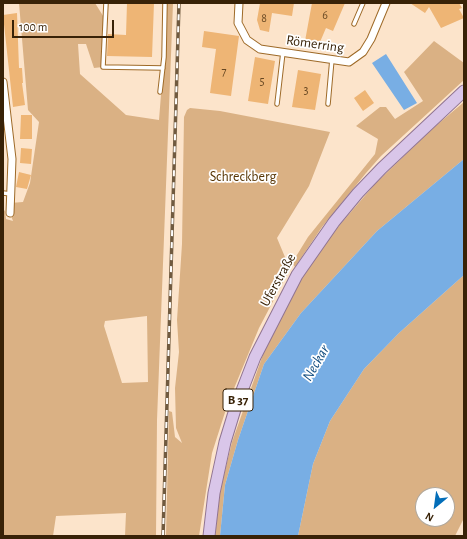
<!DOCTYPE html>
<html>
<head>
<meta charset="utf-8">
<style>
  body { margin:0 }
  #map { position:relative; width:467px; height:539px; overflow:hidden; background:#fce4cb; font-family:"Alegreya Sans",sans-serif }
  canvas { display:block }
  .frame { position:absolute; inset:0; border:4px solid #382207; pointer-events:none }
  .north { position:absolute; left:415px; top:487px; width:40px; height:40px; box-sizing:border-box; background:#fff; border:1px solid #afa79c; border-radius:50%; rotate:209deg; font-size:11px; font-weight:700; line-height:16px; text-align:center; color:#382207 }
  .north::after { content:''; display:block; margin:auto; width:14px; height:18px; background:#036eb9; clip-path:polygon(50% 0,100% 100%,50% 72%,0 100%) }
  .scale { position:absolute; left:12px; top:20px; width:102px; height:18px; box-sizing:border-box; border:2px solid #382207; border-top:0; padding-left:5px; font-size:12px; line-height:14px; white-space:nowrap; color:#382207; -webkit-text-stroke:3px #fff; paint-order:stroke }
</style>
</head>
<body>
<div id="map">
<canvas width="467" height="539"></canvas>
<div class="frame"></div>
<div class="north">N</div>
<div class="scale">100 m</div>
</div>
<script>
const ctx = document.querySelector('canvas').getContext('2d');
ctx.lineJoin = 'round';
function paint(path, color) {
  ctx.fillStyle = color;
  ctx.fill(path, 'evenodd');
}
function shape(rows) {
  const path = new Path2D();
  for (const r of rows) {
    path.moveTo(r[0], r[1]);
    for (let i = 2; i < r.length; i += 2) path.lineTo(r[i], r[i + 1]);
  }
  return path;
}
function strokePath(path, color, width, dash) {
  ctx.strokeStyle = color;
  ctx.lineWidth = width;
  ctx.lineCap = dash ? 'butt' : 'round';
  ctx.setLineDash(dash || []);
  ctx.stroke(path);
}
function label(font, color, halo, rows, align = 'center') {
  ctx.font = font + ' "Alegreya Sans",sans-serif';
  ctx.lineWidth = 3.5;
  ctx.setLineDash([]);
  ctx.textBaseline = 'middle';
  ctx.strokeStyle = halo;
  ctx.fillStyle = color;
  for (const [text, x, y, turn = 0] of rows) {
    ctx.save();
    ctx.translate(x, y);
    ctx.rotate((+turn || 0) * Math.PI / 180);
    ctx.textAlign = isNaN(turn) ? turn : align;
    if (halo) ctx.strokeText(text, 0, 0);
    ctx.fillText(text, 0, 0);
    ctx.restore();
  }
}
const green = shape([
  [19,3,95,3,105,19,103,67,94,68,86,44,78,44,80,74,126,115,159,120,164,57,165,3,173,3,157,420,156,536,125,536,126,513,56,516,53,536,3,536,3,209,5,211,6,219,13,221,10,213,10,203,23,202,30,183,39,122,28,110],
  [147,316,148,382,122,383,104,326,105,321],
  [434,41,464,63,464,80,381,156,366,173,322,227,295,267,292,263,308,237,375,154,378,139,356,126,380,107,386,107,395,119,423,101,404,72],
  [464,102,464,159,377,231,301,313,264,364,238,440,225,485,220,536,215,536,220,491,232,442,266,346,293,289,320,248,375,184,432,129],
  [190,108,220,111,330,132,309,186,277,238,290,269,259,328,228,403,212,453,199,536,166,536,169,411,172,412,175,437,182,443,176,428,175,388,179,352,177,320,182,244,184,117,187,110],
  [464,275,464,518,455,536,298,536,313,464,330,421,364,369,399,333],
  [423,495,447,495,447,519,423,519]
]);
const water = shape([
  [386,54,417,103,404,110,372,63],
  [464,159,464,275,399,333,364,369,330,421,313,464,298,536,220,536,225,485,238,440,264,364,301,313,377,231]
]);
const building = shape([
  [127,3,154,3,152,57,107,56,108,34,126,35],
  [260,3,294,3,292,16,272,13,269,32,260,30,257,20],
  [312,3,345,3,333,31,326,28,320,42,316,41,314,44,305,41],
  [410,3,459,3,462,8,459,9,464,18,441,28,429,7,425,13],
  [17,13,19,68,22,68,23,83,22,83,25,105,13,107,3,15],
  [204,31,239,36,231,96,210,93,216,49,202,47],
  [255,57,275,61,268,104,248,101],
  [298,70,321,74,315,110,292,107],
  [365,90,374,103,363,111,354,98],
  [21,115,32,115,32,139,20,139],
  [21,148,32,149,31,164,20,163],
  [19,172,31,175,27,189,16,187]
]);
const service = shape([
  [106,3,103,67,163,68],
  [354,24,363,3],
  [160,92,164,57,165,3],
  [277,104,283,52],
  [328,104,332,59],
  [3,193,11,194]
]);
const minor = shape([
  [239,3,238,23,247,40,260,49,349,62,363,52,371,39,386,3],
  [3,82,12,159,10,213]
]);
const primary = shape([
  [209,536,214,493,225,442,236,406,255,357,297,275,334,222,358,193,382,168,464,91]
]);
const rail = shape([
  [163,536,179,3]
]);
const numberNames = [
  ["6",325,15],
  ["8",264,18],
  ["7",224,71],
  ["5",262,81],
  ["3",306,90]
];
const shields = [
  [238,400,30]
];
const shieldNames = [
  ["B 37",238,400]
];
const streetNames = [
  ["Römerring",315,44,8],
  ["Uferstraße",278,280,-61]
];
const parkNames = [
  ["Schreckberg",243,177]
];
const waterNames = [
  ["Neckar",316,363,-60]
];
paint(green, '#dab184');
paint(water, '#78aee4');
paint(building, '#eeb575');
strokePath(service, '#9e6a28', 5.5);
strokePath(minor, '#9e6a28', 9);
strokePath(primary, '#907491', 13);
strokePath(service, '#fff', 3.5);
strokePath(minor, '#fff', 7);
strokePath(primary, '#d9c6e9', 11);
strokePath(rail, '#705a3f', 3.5);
strokePath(rail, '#fff', 2, [6]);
label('12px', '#664722', null, numberNames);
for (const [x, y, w] of shields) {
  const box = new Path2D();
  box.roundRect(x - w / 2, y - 11, w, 22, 3);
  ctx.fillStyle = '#fff';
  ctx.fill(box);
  strokePath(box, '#382207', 1);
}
label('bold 13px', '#382207', null, shieldNames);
label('14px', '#382207', '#fff', streetNames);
label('14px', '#583605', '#fff', parkNames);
label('italic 15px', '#134e80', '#fff', waterNames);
</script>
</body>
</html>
